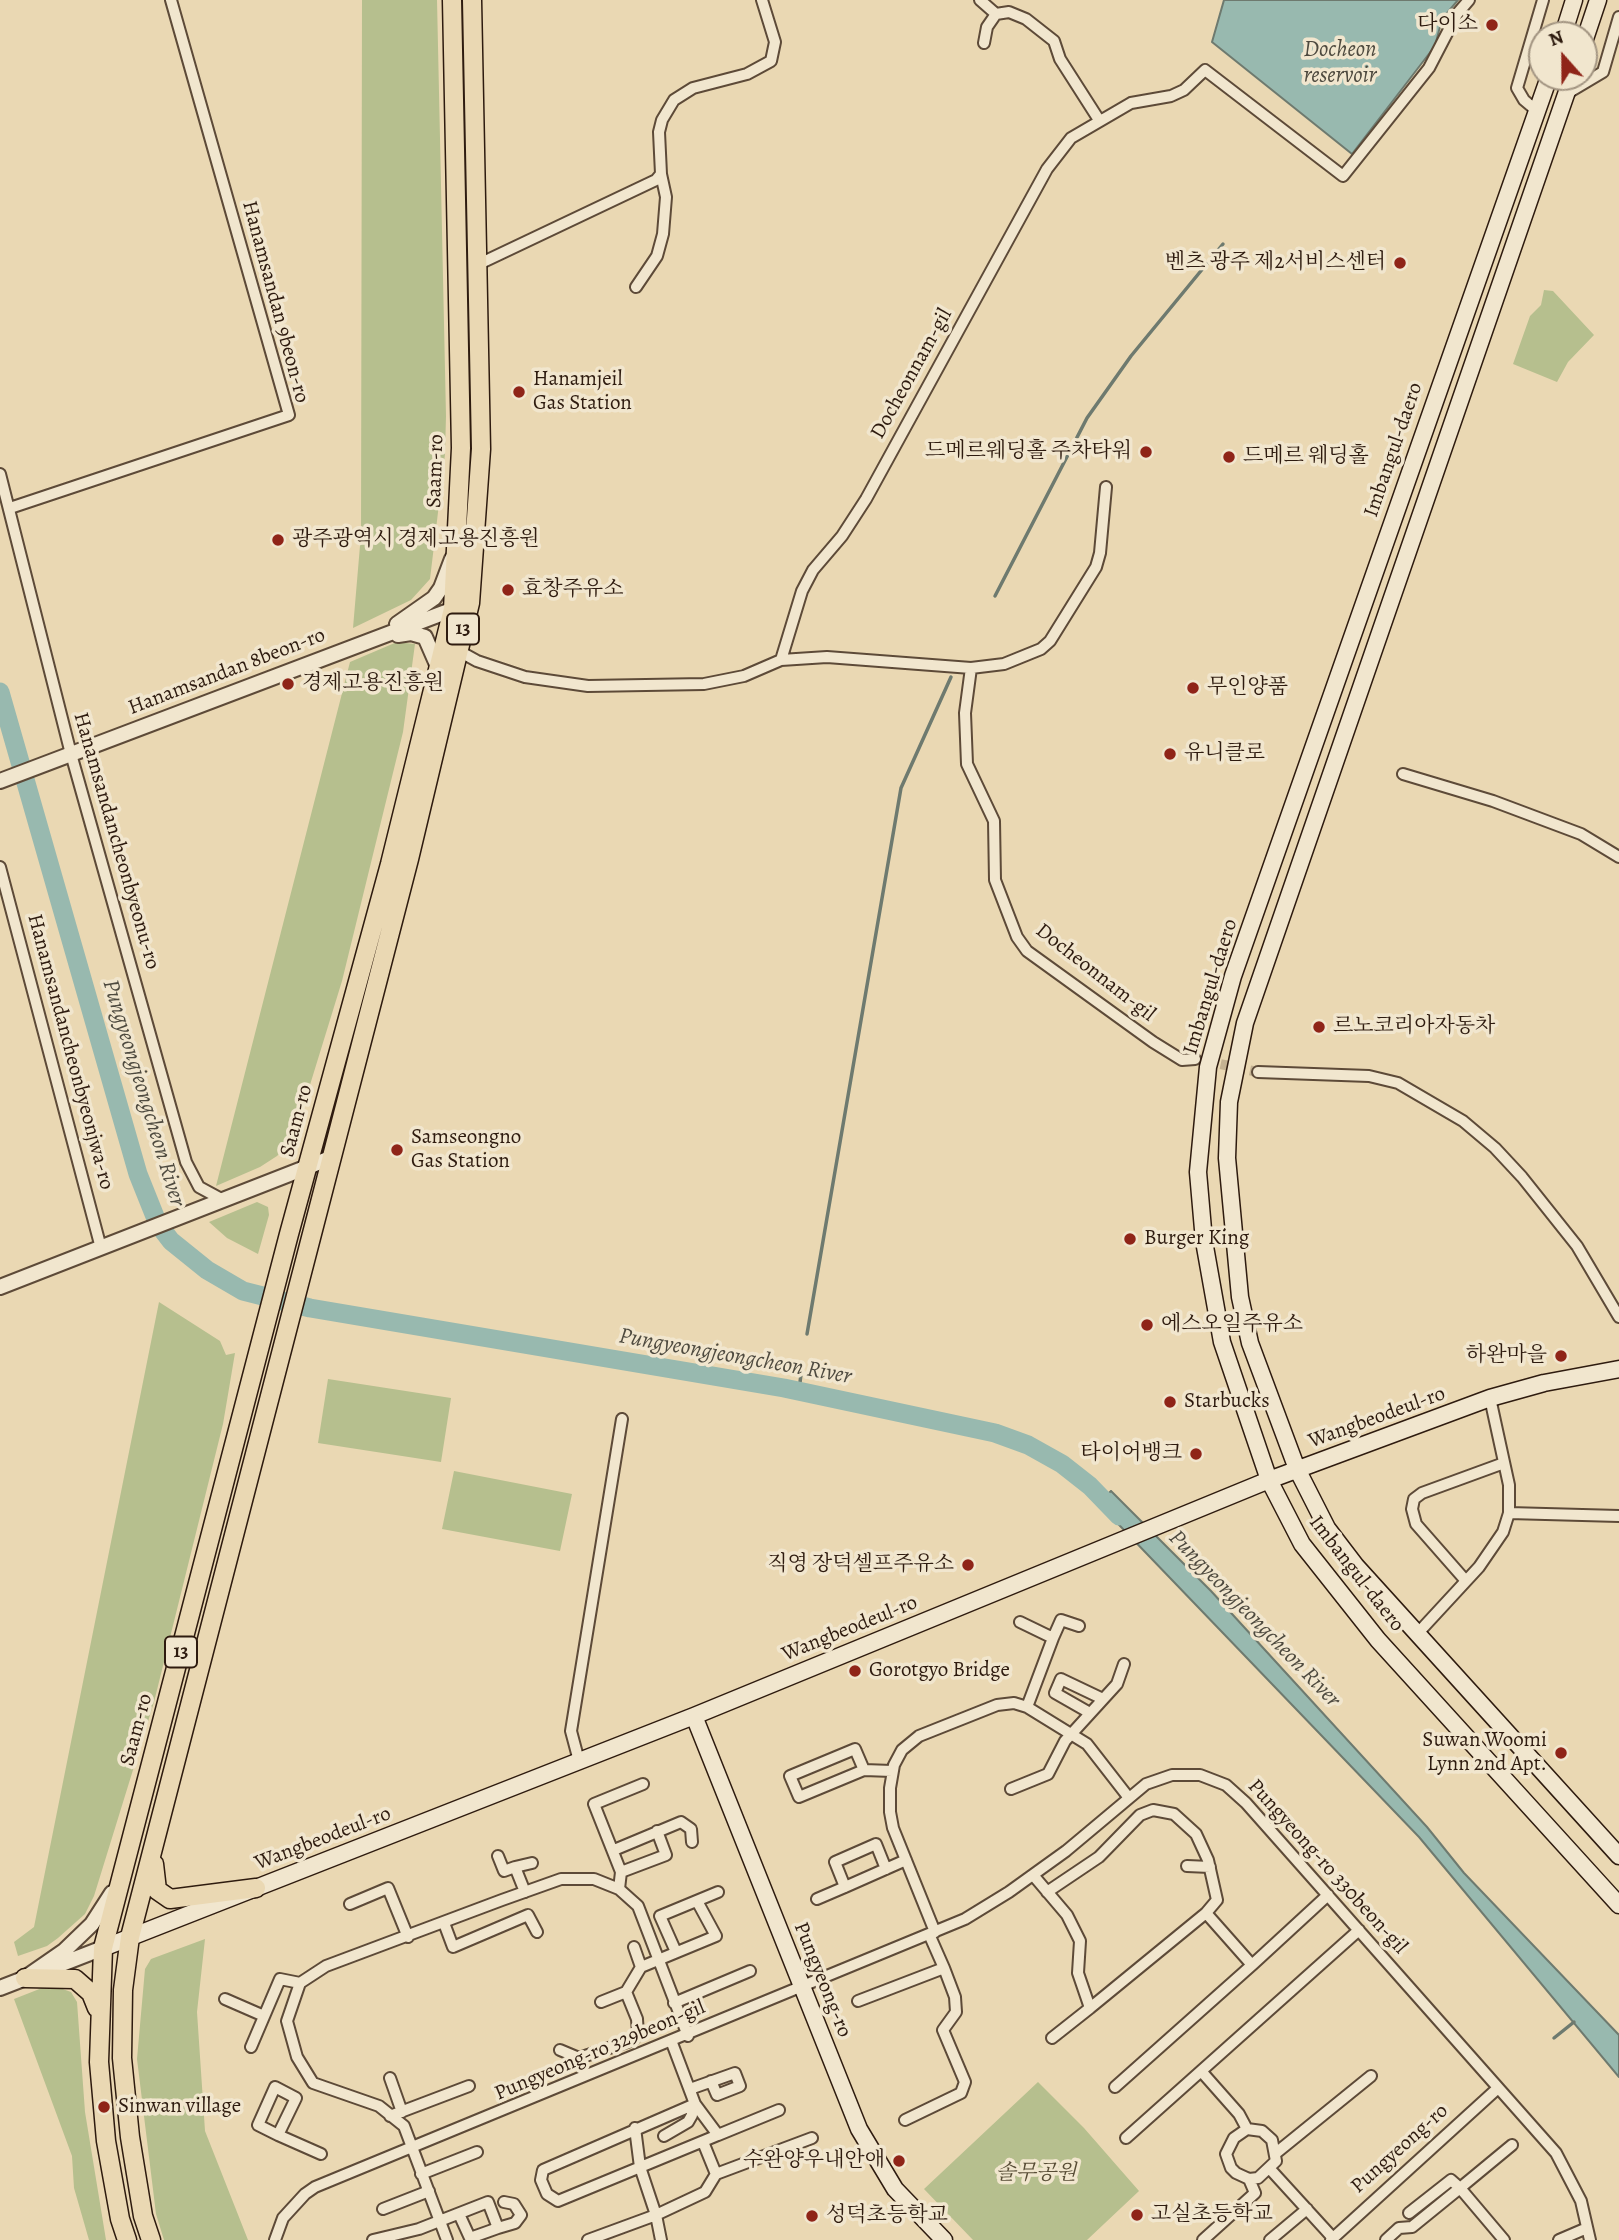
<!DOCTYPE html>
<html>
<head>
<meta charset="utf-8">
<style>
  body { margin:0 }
  #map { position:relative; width:1619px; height:2240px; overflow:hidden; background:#ead8b3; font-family:Alegreya,serif }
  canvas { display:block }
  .north { position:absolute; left:1528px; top:21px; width:70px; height:70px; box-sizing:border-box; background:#f1e6ce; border:2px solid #a39582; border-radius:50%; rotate:339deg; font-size:19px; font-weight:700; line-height:28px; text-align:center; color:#2e1b0f }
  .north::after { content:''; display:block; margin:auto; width:24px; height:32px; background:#8f2418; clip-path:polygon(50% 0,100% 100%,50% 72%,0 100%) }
</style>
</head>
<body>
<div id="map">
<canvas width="1619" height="2240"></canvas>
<div class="north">N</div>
</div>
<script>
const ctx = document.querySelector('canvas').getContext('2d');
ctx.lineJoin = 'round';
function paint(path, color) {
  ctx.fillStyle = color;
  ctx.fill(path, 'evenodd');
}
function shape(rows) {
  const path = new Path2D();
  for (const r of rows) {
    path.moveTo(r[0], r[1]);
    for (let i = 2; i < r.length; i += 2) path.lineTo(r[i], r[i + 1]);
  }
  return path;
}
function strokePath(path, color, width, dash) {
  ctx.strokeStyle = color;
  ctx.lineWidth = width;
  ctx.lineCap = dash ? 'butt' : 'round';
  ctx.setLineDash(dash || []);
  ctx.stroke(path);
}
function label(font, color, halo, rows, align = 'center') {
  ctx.font = font + ' Alegreya,"Noto Serif KR",serif';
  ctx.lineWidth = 7;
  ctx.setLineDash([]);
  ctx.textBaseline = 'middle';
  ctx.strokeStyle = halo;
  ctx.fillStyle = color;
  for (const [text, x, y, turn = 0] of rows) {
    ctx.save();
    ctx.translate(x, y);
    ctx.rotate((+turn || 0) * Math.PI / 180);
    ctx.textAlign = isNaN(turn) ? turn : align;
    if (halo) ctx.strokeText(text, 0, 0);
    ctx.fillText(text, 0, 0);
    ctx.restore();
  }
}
const green = shape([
  [362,0,437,0,446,416,445,454,430,579,411,600,353,628,361,534],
  [1544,290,1553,291,1594,335,1568,362,1557,382,1513,364,1530,316,1541,305],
  [397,642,415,644,403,732,342,981,293,1140,277,1156,260,1167,216,1186,350,662],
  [257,1202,268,1207,269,1215,258,1254,227,1238,209,1222],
  [159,1302,220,1341,226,1355,235,1353,223,1424,154,1702,94,1896,85,1914,58,1938,47,1946,18,1956,14,1942,34,1927],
  [328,1379,451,1398,441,1462,318,1443],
  [454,1471,572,1494,560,1551,442,1529],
  [205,1939,197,2012,205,2131,248,2240,164,2240,156,2214,137,2059,145,1969,151,1959],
  [57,1987,71,1992,77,2002,85,2112,106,2240,89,2240,74,2188,72,2156,14,1999,42,1988],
  [1038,2082,1084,2128,1139,2191,1087,2240,973,2240,924,2189]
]);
const water = shape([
  [1224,0,1458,0,1442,19,1435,46,1352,154,1212,42,1224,0],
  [1111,1491,1211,1591,1427,1827,1464,1873,1619,2035,1619,2077,1419,1837,1098,1503,1111,1491]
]);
const stream = shape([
  [995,596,1087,418,1131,356,1223,244],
  [807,1334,901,788,951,677],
  [799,1391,801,1374],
  [1554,2038,1574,2022]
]);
const river = shape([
  [0,692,138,1174,158,1224,171,1241,207,1270,243,1291,310,1308,784,1388,995,1433,1028,1445,1062,1464,1090,1486,1119,1516]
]);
const minorTunnel = shape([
  [1206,1061,1258,1072]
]);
const minor = shape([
  [980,0,996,14],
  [984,43,987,27,996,14,1009,12,1026,19,1054,41,1060,59,1099,120],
  [1566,94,1603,72,1619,17],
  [1537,111,1524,100,1517,88,1543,0],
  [479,264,656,180,661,174,659,132,662,120,674,100,693,88,747,74,771,61,775,42,762,0],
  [636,287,657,256,663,234,666,197,661,174],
  [0,474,71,754,186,1162,199,1187,223,1200],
  [10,508,289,415,171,0],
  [457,650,477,661,525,677,588,686,704,684,744,676,781,660,802,591,813,570,842,536,866,499,1047,169,1071,138,1131,103,1171,96,1184,90,1205,70,1343,176,1429,68,1457,14,1469,0],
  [781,660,827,657,971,668,1004,664,1041,649,1050,641,1096,567,1100,553,1106,487],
  [971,668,965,713,967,764,994,821,995,880,1017,937,1027,951,1153,1042,1182,1060,1195,1059],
  [1403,774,1493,801,1581,834,1619,857],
  [0,867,101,1248],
  [1258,1072,1369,1076,1398,1083,1463,1121,1495,1148,1522,1177,1577,1246,1619,1317],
  [1509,1513,1619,1516],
  [1466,1581,1416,1524,1412,1509,1414,1499,1422,1493,1504,1463],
  [1020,1622,1053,1638,1027,1707],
  [1418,1633,1479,1567,1503,1532,1509,1513,1509,1485,1490,1398],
  [1053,1638,1061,1620,1079,1626],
  [1090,1713,1055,1693,1061,1679,1103,1699],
  [579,1761,571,1731,622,1419],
  [864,1770,855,1749,790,1776,799,1797,864,1770,892,1771],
  [1011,1789,1048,1774,1065,1741,1117,1684,1124,1664],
  [614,1850,681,1822,691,1829,692,1842],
  [498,1856,504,1871,515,1867,525,1892],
  [1187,1866,1210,1867],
  [515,1867,532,1863],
  [886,1869,876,1844,835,1862,845,1887,906,1860],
  [621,1872,666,1855,657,1831],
  [1033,1875,1067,1915,1080,1941,1078,1973,1090,2008,1052,2038],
  [619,1889,621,1872,594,1804,643,1784],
  [1047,1892,1099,1857,1140,1815,1153,1810,1174,1814,1196,1834,1208,1860,1217,1900,1206,1913],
  [817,1899,845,1887],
  [350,1904,388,1888,408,1937],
  [444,1923,453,1947,528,1915,537,1932],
  [935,1932,893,1828,890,1812,890,1788,894,1765,902,1750,919,1736,997,1705,1014,1703,1027,1707,1087,1744,1129,1798],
  [634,1947,641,1967],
  [676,1952,660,1916,718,1892],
  [1252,1965,1328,1895],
  [225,1999,264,2016],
  [858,2001,944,1968,929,1934],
  [601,2002,626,1992,641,1967,716,1936,697,1901],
  [674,2003,750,1971],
  [1090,2008,1206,1913,1252,1965,1115,2087],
  [672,2043,695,2104,543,2170,541,2180,547,2194,558,2201,718,2135],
  [251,2047,280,1979,300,1983],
  [560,2050,579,2058,633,2040,638,2034,637,2019,626,1992],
  [1201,2071,1239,2114,1247,2129,1262,2131,1272,2140,1276,2161,1258,2178,1249,2179,1236,2173,1231,2168,1226,2154,1234,2138,1247,2129],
  [390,2078,402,2112],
  [690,2089,735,2073,740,2086,717,2095,711,2081],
  [695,2104,718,2135,779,2110],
  [390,2116,469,2086],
  [905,2120,961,2093,965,2082,943,2030,956,2012,955,1997,944,1968],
  [278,2135,296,2098,275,2087,258,2125,278,2135,321,2154],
  [664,2136,688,2122,692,2115,692,2105],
  [1126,2138,1359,1930],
  [1276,2153,1371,2076],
  [1270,2169,1333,2238],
  [421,2174,477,2152],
  [716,2174,812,2138],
  [383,2209,429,2191],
  [498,2228,515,2223,521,2215,514,2204,504,2202],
  [275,2240,283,2218,305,2194,315,2187,965,1919,1009,1892,1066,1851,1146,1784,1172,1775,1200,1775,1226,1785,1246,1803,1556,2153,1581,2201,1590,2240],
  [373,2240,419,2229,488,2202,498,2228,470,2238,459,2214],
  [447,2240,404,2126,379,2106,313,2083,297,2057,287,2021,300,1983,326,1966,502,1900,561,1879,594,1879,619,1889,638,1906,688,2036],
  [588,2240,656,2215,640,2167,635,2128],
  [661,2240,656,2215,705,2192,716,2174,703,2142],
  [1203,2240,1255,2193,1249,2179],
  [1270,2240,1307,2209],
  [1331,2240,1498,2088],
  [1386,2240,1399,2228,1412,2227,1460,2188,1451,2180,1409,2213],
  [1504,2240,1460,2188,1512,2145],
  [1559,2240,1587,2228]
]);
const tertiary = shape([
  [397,624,434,598,441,588,452,559],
  [398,635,411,633,425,637,439,669],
  [0,781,459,607],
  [0,1287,333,1157],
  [25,1978,64,1951,92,1924,112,1893],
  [0,1988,103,1948]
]);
const secondary = shape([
  [1563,35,1574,0],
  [1584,42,1598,0],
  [1549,77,1233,976,1208,1067,1198,1172,1204,1241,1222,1342,1269,1480,1302,1544,1378,1640,1619,1905],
  [1572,77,1245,1023,1229,1102,1227,1158,1240,1297,1250,1343,1297,1469,1327,1528,1356,1566,1619,1856],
  [694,1716,859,2129,895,2189,944,2240],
  [103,1948,694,1716,1269,1480,1490,1398,1544,1383,1619,1369]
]);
const primary = shape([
  [154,1864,157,1890,170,1899,256,1888],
  [25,1978,75,1979,91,1993,97,2008],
  [127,2240,120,2219,106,2141,99,2062,103,1948,289,1234,390,864,453,609,461,448,452,0],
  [151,2240,143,2216,130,2137,122,2058,123,1990,130,1937,409,859,470,603,481,449,472,0]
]);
const markers = [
  [1492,25,7,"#8f2418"],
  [1400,263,7,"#8f2418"],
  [519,392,7,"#8f2418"],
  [1146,452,7,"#8f2418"],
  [1229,457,7,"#8f2418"],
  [278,540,7,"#8f2418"],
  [508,590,7,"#8f2418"],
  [288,684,7,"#8f2418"],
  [1193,688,7,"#8f2418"],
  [1170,754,7,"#8f2418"],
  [1319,1027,7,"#8f2418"],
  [397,1150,7,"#8f2418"],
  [1130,1239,7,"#8f2418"],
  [1147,1325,7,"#8f2418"],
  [1561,1356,7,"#8f2418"],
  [1170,1402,7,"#8f2418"],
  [1196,1454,7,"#8f2418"],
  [968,1565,7,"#8f2418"],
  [855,1671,7,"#8f2418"],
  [1561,1753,7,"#8f2418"],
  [104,2107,7,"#8f2418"],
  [899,2161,7,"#8f2418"],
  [1137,2215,7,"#8f2418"],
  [812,2216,7,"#8f2418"]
];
const shields = [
  [463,629,32],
  [181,1652,32]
];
const shieldNames = [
  ["13",463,629],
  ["13",181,1652]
];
const poiNames = [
  ["다이소",1478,25,"right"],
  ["벤츠 광주 제2서비스센터",1386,263,"right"],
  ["Hanamjeil",533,380],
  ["Gas Station",533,404],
  ["드메르웨딩홀 주차타워",1132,452,"right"],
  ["드메르 웨딩홀",1243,457],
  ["광주광역시 경제고용진흥원",292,540],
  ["효창주유소",522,590],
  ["경제고용진흥원",302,684],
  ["무인양품",1207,688],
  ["유니클로",1184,754],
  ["르노코리아자동차",1333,1027],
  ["Samseongno",411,1138],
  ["Gas Station",411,1162],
  ["Burger King",1144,1239],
  ["에스오일주유소",1161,1325],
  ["하완마을",1547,1356,"right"],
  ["Starbucks",1184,1402],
  ["타이어뱅크",1182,1454,"right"],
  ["직영 장덕셀프주유소",954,1565,"right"],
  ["Gorotgyo Bridge",869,1671],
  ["Suwan Woomi",1547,1741,"right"],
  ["Lynn 2nd Apt.",1547,1765,"right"],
  ["Sinwan village",118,2107],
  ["수완양우내안애",885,2161,"right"],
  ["고실초등학교",1151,2215],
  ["성덕초등학교",826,2216]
];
const streetNames = [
  ["Hanamsandan 9beon-ro",275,302,75],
  ["Docheonnam-gil",912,374,-61],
  ["Imbangul-daero",1394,450,-71],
  ["Saam-ro",436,471,-88],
  ["Hanamsandan 8beon-ro",227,672,-21],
  ["Hanamsandancheonbyeonu-ro",116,841,74],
  ["Docheonnam-gil",1095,973,38],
  ["Imbangul-daero",1211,987,-73],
  ["Hanamsandancheonbyeonjwa-ro",70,1052,75],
  ["Saam-ro",297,1121,-75],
  ["Wangbeodeul-ro",1377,1418,-20],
  ["Imbangul-daero",1356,1574,52],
  ["Wangbeodeul-ro",850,1629,-22],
  ["Saam-ro",137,1730,-75],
  ["Wangbeodeul-ro",323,1839,-21],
  ["Pungyeong-ro 330beon-gil",1327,1867,48],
  ["Pungyeong-ro",822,1980,68],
  ["Pungyeong-ro 329beon-gil",600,2051,-23],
  ["Pungyeong-ro",1400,2149,-42]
];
const parkNames = [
  ["솔무공원",1036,2174]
];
const waterNames = [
  ["Docheon",1340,50],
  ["reservoir",1340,76],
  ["Pungyeongjeongcheon River",143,1093,73],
  ["Pungyeongjeongcheon River",735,1357,10],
  ["Pungyeongjeongcheon River",1254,1619,46]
];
paint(green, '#b6bf8e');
paint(water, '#98b9af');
strokePath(water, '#6e7a6f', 2);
strokePath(stream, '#6e7a6f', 3.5);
strokePath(river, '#98b9af', 19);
strokePath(minorTunnel, '#c4b292', 10, [10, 5]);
strokePath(minor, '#5d4a38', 14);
strokePath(tertiary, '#5d4a38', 18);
strokePath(secondary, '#2e1b0f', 19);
strokePath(primary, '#2e1b0f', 21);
strokePath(minor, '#f1e6ce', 10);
strokePath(tertiary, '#f1e6ce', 14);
strokePath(secondary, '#f1e6ce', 16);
strokePath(primary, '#ead8b3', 18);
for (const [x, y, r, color] of markers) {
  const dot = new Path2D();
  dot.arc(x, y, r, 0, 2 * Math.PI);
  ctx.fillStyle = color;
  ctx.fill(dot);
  strokePath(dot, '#f1e6ce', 2.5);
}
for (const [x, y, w] of shields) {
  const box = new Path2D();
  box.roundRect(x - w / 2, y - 15.5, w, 31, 5);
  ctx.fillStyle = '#f1e6ce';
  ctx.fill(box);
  strokePath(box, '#2e1b0f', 2);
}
label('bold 19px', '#2e1b0f', null, shieldNames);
label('21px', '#2e1b0f', '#f1e6ce', poiNames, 'left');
label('21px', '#2e1b0f', '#f1e6ce', streetNames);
label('italic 21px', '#574c35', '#f1e6ce', parkNames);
label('italic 23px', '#4e4a3f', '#f1e6ce', waterNames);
</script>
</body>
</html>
